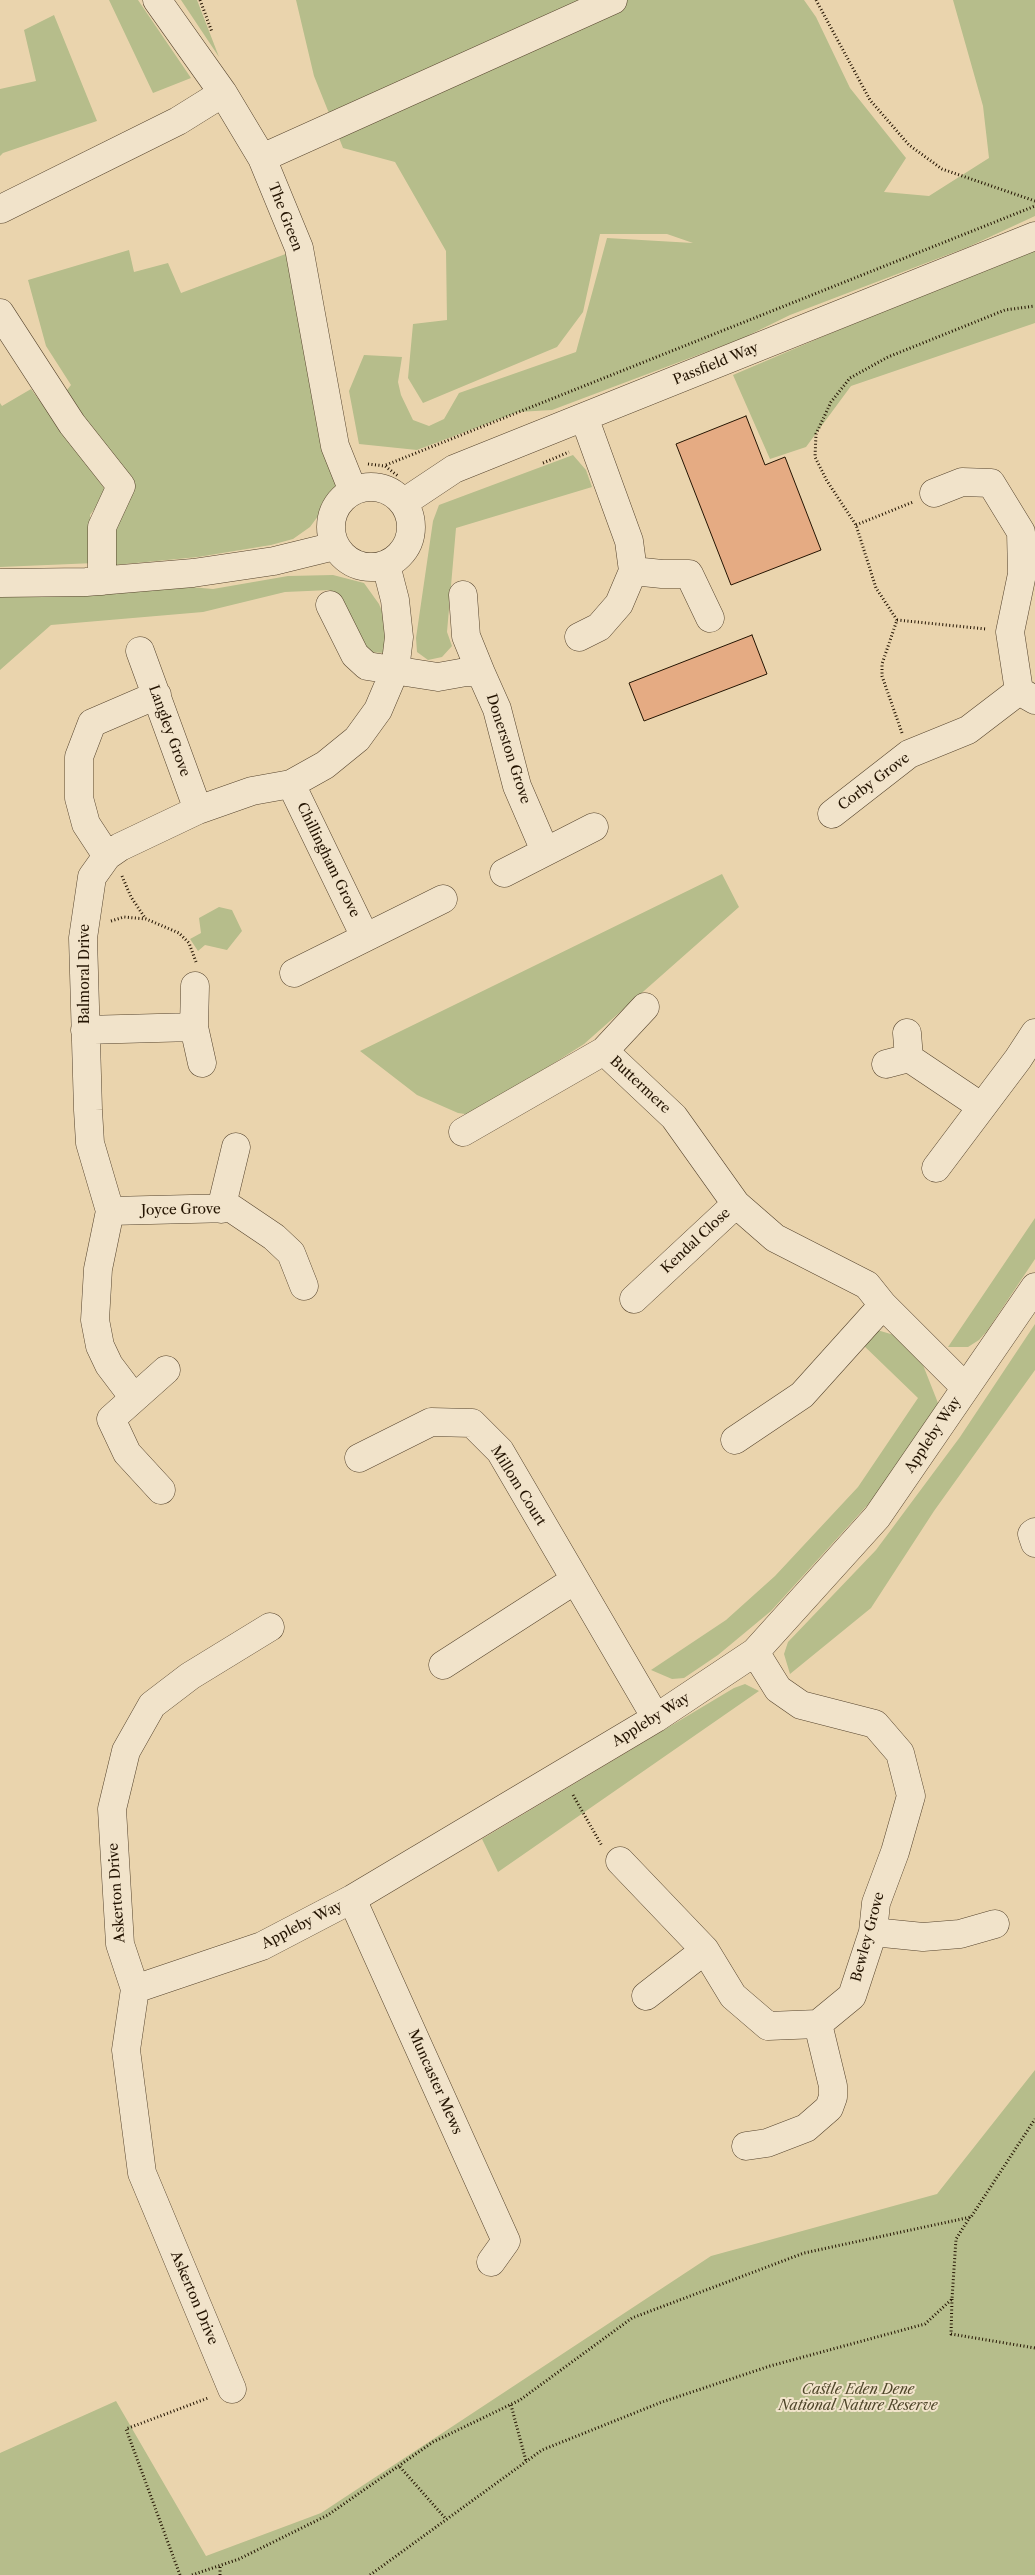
<!DOCTYPE html>
<html>
<head>
<meta charset="utf-8">
<style>
  body { margin:0 }
  canvas { display:block; background:#ead4ad }
</style>
</head>
<body>
<canvas width="1035" height="2575"></canvas>
<script>
const ctx = document.querySelector('canvas').getContext('2d');
ctx.lineJoin = 'round';
function paint(path, color) {
  ctx.fillStyle = color;
  ctx.fill(path, 'evenodd');
}
function shape(rows) {
  const path = new Path2D();
  for (const r of rows) {
    if (r.length === 3) {
      path.moveTo(r[0] + r[2], r[1]);
      path.arc(r[0], r[1], r[2], 0, 2 * Math.PI);
      continue;
    }
    path.moveTo(r[0], r[1]);
    for (let i = 2; i < r.length; i += 2) path.lineTo(r[i], r[i + 1]);
  }
  return path;
}
function strokePath(path, color, width, dash) {
  ctx.strokeStyle = color;
  ctx.lineWidth = width;
  ctx.lineCap = dash ? 'butt' : 'round';
  ctx.setLineDash(dash || []);
  ctx.stroke(path);
}
function label(font, color, halo, rows, align = 'center') {
  ctx.font = font + ' "Libre Caslon Text",serif';
  ctx.lineWidth = 4;
  ctx.setLineDash([]);
  ctx.textBaseline = 'middle';
  ctx.strokeStyle = halo;
  ctx.fillStyle = color;
  for (const [text, x, y, turn = 0] of rows) {
    ctx.save();
    ctx.translate(x, y);
    ctx.rotate((+turn || 0) * Math.PI / 180);
    ctx.textAlign = isNaN(turn) ? turn : align;
    if (halo) ctx.strokeText(text, 0, 0);
    ctx.fillText(text, 0, 0);
    ctx.restore();
  }
}
const green = shape([
  [109,0,138,0,191,78,153,93],
  [181,0,197,0,219,57],
  [296,0,804,0,816,17,850,88,906,158,884,192,929,196,989,158,983,106,953,0,1035,0,1035,216,968,247,790,315,743,338,552,410,518,412,417,450,359,444,349,391,364,355,402,357,398,382,401,395,413,420,429,426,444,419,459,393,576,352,607,238,693,243,667,234,600,234,583,312,557,347,423,403,408,378,413,324,447,320,446,251,395,162,343,148,314,76],
  [54,15,97,121,3,153,0,156,0,89,36,81,24,30],
  [129,250,134,272,168,263,181,293,291,252,336,475,336,489,327,504,310,527,293,539,271,545,198,557,115,565,112,523,132,489,63,395,71,385,46,346,28,280],
  [1035,250,1035,323,851,386,806,447,770,459,733,375,946,284],
  [31,389,107,492,90,515,95,563,0,567,0,403,2,406],
  [573,455,586,470,592,487,456,528,447,632,452,646,442,657,428,660,417,652,416,638,433,521,439,505],
  [333,575,364,583,379,604,389,629,386,653,366,652,330,590,285,592,203,612,51,625,0,670,0,593,167,585,213,589,288,576],
  [722,874,739,907,584,1044,472,1115,458,1113,417,1095,360,1051],
  [219,907,232,910,242,931,227,950,205,945,198,951,190,939,201,933,199,918],
  [1035,1218,1035,1259,987,1331,979,1340,968,1347,948,1347],
  [1035,1324,1035,1370,934,1511,871,1608,790,1674,784,1654,788,1642,876,1550,960,1437],
  [877,1330,901,1337,923,1365,938,1403,929,1420,882,1489,771,1611,718,1655,684,1678,672,1679,651,1670,726,1620,775,1576,858,1487,918,1398,860,1342],
  [745,1684,759,1691,498,1872,482,1839,734,1688],
  [1035,2070,1035,2575,0,2575,0,2453,116,2401,206,2556,321,2513,711,2256,937,2194]
]);
const building = shape([
  [746,416,765,465,785,457,821,550,731,585,676,444,746,416],
  [752,635,767,674,644,721,629,683,752,635]
]);
const path = shape([
  [200,0,212,32],
  [816,0,870,100,909,145,942,169,1035,201],
  [543,463,569,452],
  [368,464,385,466,398,476],
  [386,465,1035,206],
  [856,525,913,502],
  [897,620,986,629],
  [902,733,882,676,882,664,897,620,876,588,856,525,827,481,815,457,816,434,831,402,850,378,888,357,1005,310,1035,306],
  [122,876,131,897,145,918],
  [111,921,124,917,146,919,179,933,189,943,196,962],
  [573,1795,602,1846],
  [952,2299,951,2334,1035,2348],
  [511,2405,526,2461],
  [400,2467,446,2519],
  [180,2575,126,2429,208,2398],
  [192,2575,239,2559,328,2515,433,2442,520,2400,632,2318,804,2253,971,2217,1035,2119],
  [220,2575,220,2565],
  [370,2575,542,2450,662,2402,770,2366,925,2324,952,2299,956,2239,970,2217]
]);
const minor = shape([
  [157,0,223,93,262,158,299,248,335,446,353,491],
  [262,158,613,0],
  [1,209,178,121,223,93],
  [0,313,72,424,121,486,102,527,102,581],
  [371,527,40],
  [934,493,962,482,991,483,1021,532,1022,574,1010,632,1019,691,1035,700],
  [403,503,454,469,1035,236],
  [633,571,662,574,689,574,710,618],
  [0,583,86,582,193,573,274,561,335,546],
  [463,595,466,636,481,673],
  [330,605,355,655,367,666,438,677,466,672,481,673,497,709,517,786,545,851],
  [579,637,599,627,619,604,633,571,629,541,584,417],
  [140,651,198,810],
  [291,784,365,937],
  [832,814,909,754,968,730,1019,691],
  [107,856,86,824,79,798,79,757,92,723,157,695],
  [504,873,594,827],
  [294,973,443,899],
  [195,986,194,1027,202,1063],
  [85,1030,194,1027],
  [907,1033,909,1058],
  [604,1051,645,1007],
  [886,1064,909,1058,982,1107],
  [463,1132,604,1051,674,1117,736,1204,775,1238,867,1285,883,1305,965,1387],
  [936,1168,1018,1059,1035,1033],
  [221,1209,236,1147],
  [110,1211,231,1208,274,1237,291,1253,304,1286],
  [634,1299,736,1204],
  [134,1398,109,1365,100,1346,95,1320,98,1269,110,1211,90,1143,88,1110,83,938,92,877,107,856,120,847,198,810,252,791,291,784,325,765,357,739,378,710,395,670,399,637,395,600,386,565],
  [735,1440,802,1395,883,1305],
  [359,1458,431,1422,472,1423,500,1451,656,1718],
  [161,1490,127,1453,111,1419,166,1370],
  [1035,1532,1032,1534,1035,1543],
  [443,1665,575,1580],
  [620,1861,705,1950,733,1996,768,2026,818,2024,852,1996,873,1932,876,1903,895,1852,911,1796,900,1753,875,1724,801,1705,778,1689,755,1652],
  [352,1899,506,2241,491,2262],
  [873,1932,923,1937,960,1934,995,1924],
  [135,1989,262,1946,352,1899,656,1718,755,1652,877,1517,1035,1287],
  [646,1996,705,1950],
  [746,2146,767,2143,806,2128,829,2108,833,2097,833,2086,818,2024],
  [232,2389,142,2173,126,2050,135,1989,120,1944,112,1809,126,1751,152,1705,190,1676,270,1627]
]);
const streetNames = [
  ["The Green",285,217,69],
  ["Passfield Way",716,364,-22],
  ["Langley Grove",169,731,70],
  ["Donerston Grove",508,749,72],
  ["Corby Grove",874,782,-37],
  ["Chillingham Grove",328,860,64],
  ["Balmoral Drive",85,974,-90],
  ["Buttermere",640,1085,43],
  ["Joyce Grove",181,1210,-1],
  ["Kendal Close",696,1241,-43],
  ["Appleby Way",933,1435,-56],
  ["Millom Court",518,1486,58],
  ["Appleby Way",651,1720,-32],
  ["Askerton Drive",117,1893,-94],
  ["Appleby Way",302,1925,-27],
  ["Bewley Grove",868,1937,-75],
  ["Muncaster Mews",435,2082,66],
  ["Askerton Drive",194,2298,67]
];
const parkNames = [
  ["Castle Eden Dene",858,2390],
  ["National Nature Reserve",858,2406]
];
paint(green, '#b6bd8b');
paint(building, '#e5ab83');
strokePath(building, '#241402', 1);
strokePath(minor, '#56442d', 29);
strokePath(path, '#241402', 3, [1, 2.5]);
strokePath(minor, '#f1e3ca', 28);
label('14px', '#241402', '#f1e3ca', streetNames);
label('italic 14px', '#50472b', '#f1e3ca', parkNames);
</script>
</body>
</html>
